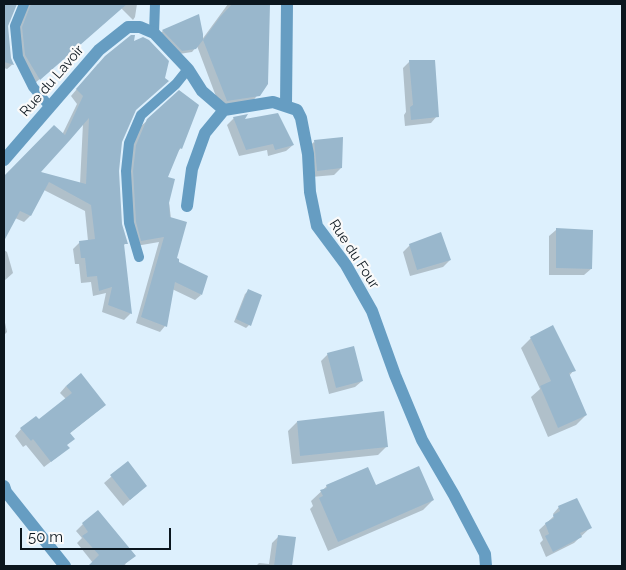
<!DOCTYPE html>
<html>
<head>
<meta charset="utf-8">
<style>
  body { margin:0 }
  #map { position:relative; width:626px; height:570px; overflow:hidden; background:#ddf0fd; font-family:Raleway,sans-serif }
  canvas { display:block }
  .frame { position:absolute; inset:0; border:5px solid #0b161e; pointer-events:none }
  .scale { position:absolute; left:20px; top:528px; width:151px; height:22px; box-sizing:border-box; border:2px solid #0b161e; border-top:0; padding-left:6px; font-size:15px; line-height:18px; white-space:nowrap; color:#0b161e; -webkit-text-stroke:4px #fafafa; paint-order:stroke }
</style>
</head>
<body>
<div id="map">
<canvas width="626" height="570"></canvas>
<div class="frame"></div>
<div class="scale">50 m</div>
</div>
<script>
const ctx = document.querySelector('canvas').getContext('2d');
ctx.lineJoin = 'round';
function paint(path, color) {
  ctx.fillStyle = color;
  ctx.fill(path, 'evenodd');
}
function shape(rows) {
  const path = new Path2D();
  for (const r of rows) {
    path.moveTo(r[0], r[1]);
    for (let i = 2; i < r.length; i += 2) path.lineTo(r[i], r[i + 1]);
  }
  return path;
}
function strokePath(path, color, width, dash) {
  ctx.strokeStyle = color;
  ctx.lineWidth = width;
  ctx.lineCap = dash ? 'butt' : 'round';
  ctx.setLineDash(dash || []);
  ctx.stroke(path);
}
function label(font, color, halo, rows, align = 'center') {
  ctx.font = font + ' Raleway,sans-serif';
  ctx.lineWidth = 4.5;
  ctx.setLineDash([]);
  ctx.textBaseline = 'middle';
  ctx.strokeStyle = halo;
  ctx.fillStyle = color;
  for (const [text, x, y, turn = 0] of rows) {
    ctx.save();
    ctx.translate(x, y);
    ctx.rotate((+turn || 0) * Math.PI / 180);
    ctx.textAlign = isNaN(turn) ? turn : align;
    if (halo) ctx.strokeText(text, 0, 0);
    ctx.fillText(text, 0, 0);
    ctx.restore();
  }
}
const shadow = shape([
  [4,4,15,4,7,26,10,58,13,64,7,69,4,68],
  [22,4,82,4,77,8,90,35,34,84,20,61,17,33],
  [117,4,137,4,135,17,133,20],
  [228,4,269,4,267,83,252,102,220,107,197,46,192,52,179,54,160,33,163,31,201,41],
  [410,61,437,116,431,123,405,126,404,115,406,112,403,68],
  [98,64,135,111,121,142,118,171,121,224,126,243,123,246,131,313,124,320,102,312,106,293,93,296,91,282,81,283,79,264,75,264,73,249,80,242,88,241,85,211,44,190,30,216,24,222,15,218,4,238,4,177,54,126,62,135,77,104,71,96],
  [83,123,80,184,39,172],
  [234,118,242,121,293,145,286,151,268,156,267,150,239,156,227,125],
  [148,120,181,148,176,153,166,178,176,259,201,295,195,300,172,289,165,326,160,332,136,323,159,242,136,246,130,228,130,152,141,126],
  [314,142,341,168,334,175,311,177,307,148],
  [556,230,591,269,584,275,549,275,549,236],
  [410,245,450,260,443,267,410,276,403,252],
  [4,250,7,252,13,273,4,281],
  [248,291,249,325,246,328,234,322,245,294],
  [4,318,7,332,4,335],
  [531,338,574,370,569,376,586,415,576,425,548,437,531,397,540,389,521,348],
  [328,354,362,381,355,387,329,394,321,361],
  [66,386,105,405,69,434,61,454,44,467,26,445,23,447,15,436,21,429,38,421,66,399,60,393],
  [297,422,387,446,378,455,292,464,288,431],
  [127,463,139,492,123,506,104,483],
  [327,486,375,487,433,500,423,510,328,551,310,509,313,506,311,501],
  [559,507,590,528,574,543,546,557,540,543,543,540,539,530,554,516,553,514],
  [83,524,134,556,125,564,126,566,91,566,93,563,77,543,82,538,76,531],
  [279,536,295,538,290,566,256,566,259,563,269,564,272,543]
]);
const building = shape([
  [4,4,17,4,8,26,11,58,14,65,4,62],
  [31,4,127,4,40,80,25,55,22,27],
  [232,4,270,4,268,84,260,96,227,101,203,40,220,17],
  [199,14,203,34,203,40,196,49,182,51,162,30],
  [131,35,135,35,134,41,143,37,149,40,169,61,165,78,169,81,136,110,122,142,119,171,122,224,128,244,124,244,132,314,108,305,112,287,99,291,97,276,87,277,85,258,81,258,79,241,95,239,91,205,49,182,31,216,20,211,4,241,4,176,54,125,65,135,83,96,76,89,105,56],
  [89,118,86,184,41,172,70,140],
  [409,60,435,60,439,117,411,120,410,107,413,105],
  [179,90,199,105,182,149,180,148,168,177,175,179,169,203,170,217,187,222,177,258,179,259,179,262,208,276,202,295,175,282,167,327,141,317,164,237,141,241,136,222,133,171,136,145,147,119],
  [278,113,294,145,275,150,273,144,246,150,233,117,248,114,245,119],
  [343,137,342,168,317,171,314,140],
  [556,228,593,230,592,269,556,268],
  [441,232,451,260,417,270,409,244],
  [248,289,262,295,251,326,236,319],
  [553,325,576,371,569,373,587,415,558,428,540,386,551,381,530,337],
  [354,346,363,381,336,388,327,353],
  [81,373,106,405,70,433,75,439,67,445,70,448,51,462,33,439,31,441,20,428,36,416,39,419,72,393,66,386],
  [384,411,388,447,300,456,297,421],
  [128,461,147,486,130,500,110,475],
  [419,466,434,500,338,542,319,498,323,496,320,490,327,488,326,485,368,467,376,485],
  [577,498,592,528,580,533,582,537,553,552,545,536,549,534,545,523,554,518,553,515,560,511,558,506],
  [98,510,136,556,122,566,88,566,99,555,82,536,88,532,82,523],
  [278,535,296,537,292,566,274,566]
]);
const lane = shape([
  [24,4,15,26,18,57,33,87,50,107],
  [154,33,155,4],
  [139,257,129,223,126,171,129,143,141,115,176,84,188,69]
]);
const street = shape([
  [286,105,287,4],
  [4,160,99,50,128,27,140,27,154,33,188,69,202,91,224,110,273,102,297,110,301,118,308,154,310,192,317,226,346,265,372,311,395,375,422,440,454,495,485,554,486,566],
  [187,206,192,169,205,133,224,110],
  [4,486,6,492,65,566]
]);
const streetNames = [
  ["Rue du Lavoir",52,81,-49],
  ["Rue du Four",354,254,57]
];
paint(shadow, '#0003');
paint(building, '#99b7cc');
strokePath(lane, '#669dc2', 10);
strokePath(street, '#669dc2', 12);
label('14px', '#0b161e', '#fafafa', streetNames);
</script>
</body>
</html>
